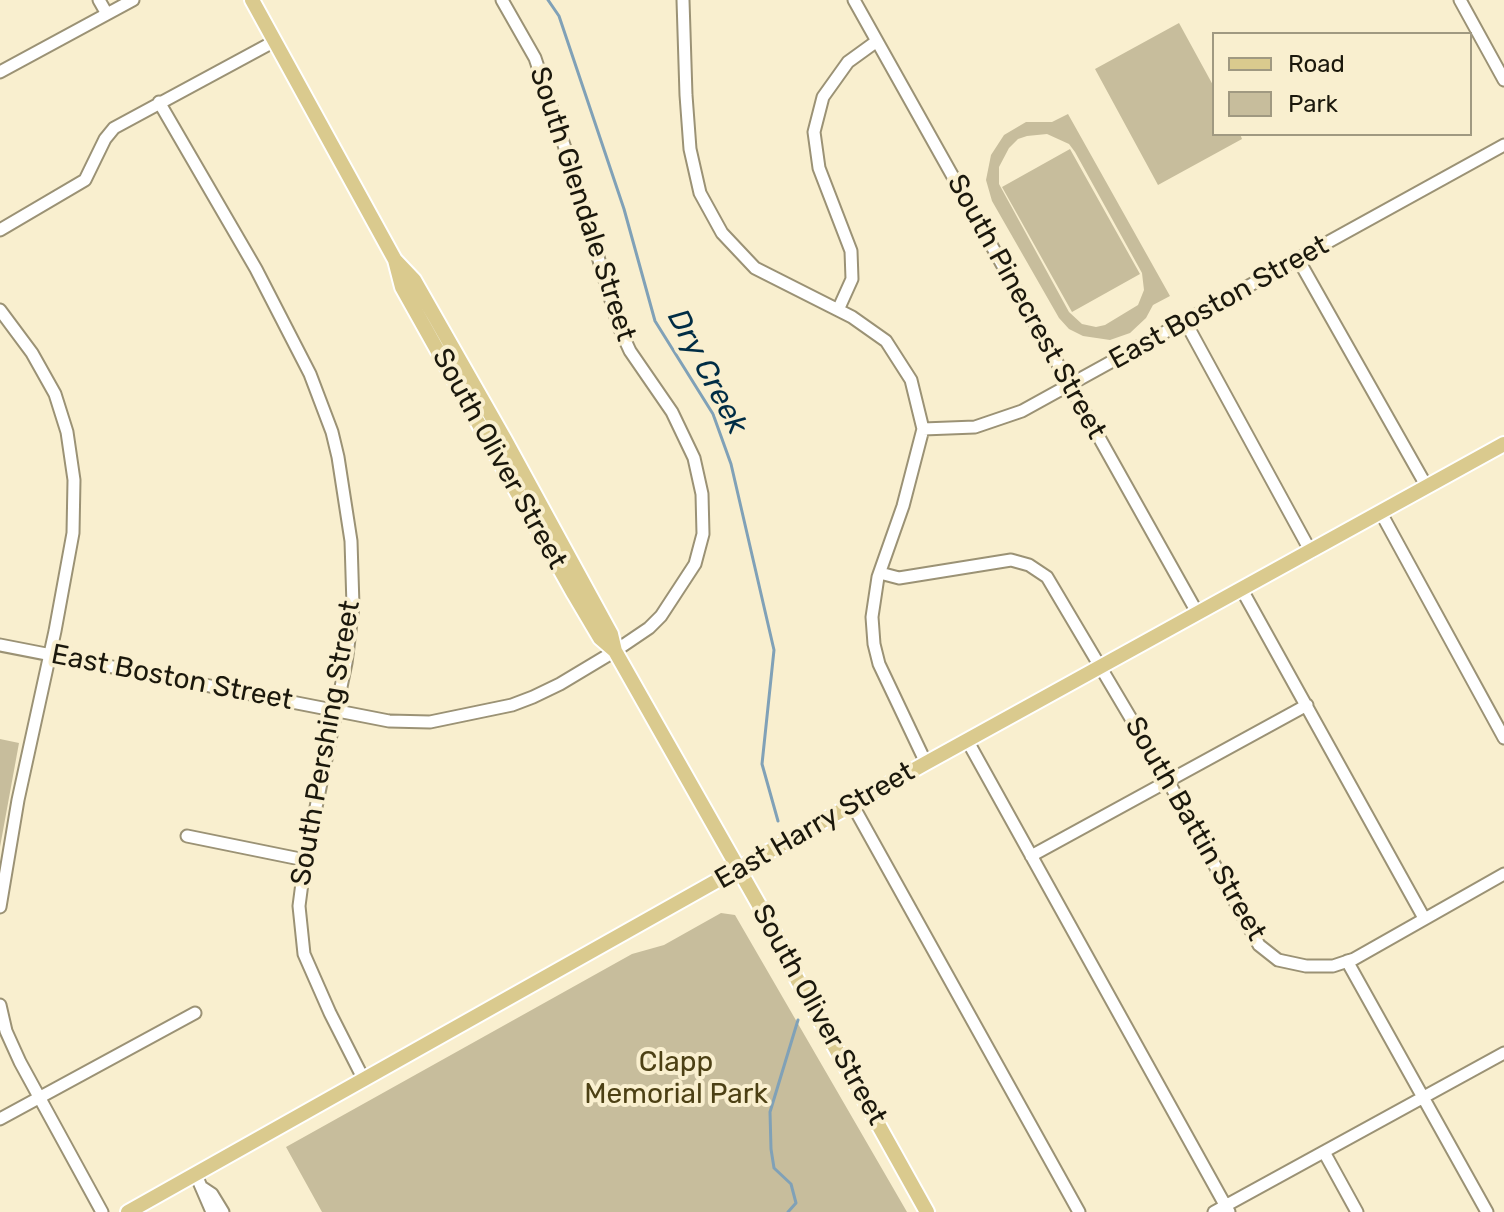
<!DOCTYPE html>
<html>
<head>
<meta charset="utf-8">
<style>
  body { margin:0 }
  #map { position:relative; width:1504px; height:1212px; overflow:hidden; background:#f9efcf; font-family:Rubik,sans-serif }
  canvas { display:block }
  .legend { position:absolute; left:1212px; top:32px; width:260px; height:104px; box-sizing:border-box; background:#f9efcf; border:2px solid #a09981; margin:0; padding:10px 14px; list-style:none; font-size:24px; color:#1b180c }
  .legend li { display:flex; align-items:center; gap:16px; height:40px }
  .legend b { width:40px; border:2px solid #a09981 }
</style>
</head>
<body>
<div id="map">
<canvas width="1504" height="1212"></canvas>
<ul class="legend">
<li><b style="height:10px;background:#daca8e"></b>Road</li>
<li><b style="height:22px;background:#c7bd9c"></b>Park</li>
</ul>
</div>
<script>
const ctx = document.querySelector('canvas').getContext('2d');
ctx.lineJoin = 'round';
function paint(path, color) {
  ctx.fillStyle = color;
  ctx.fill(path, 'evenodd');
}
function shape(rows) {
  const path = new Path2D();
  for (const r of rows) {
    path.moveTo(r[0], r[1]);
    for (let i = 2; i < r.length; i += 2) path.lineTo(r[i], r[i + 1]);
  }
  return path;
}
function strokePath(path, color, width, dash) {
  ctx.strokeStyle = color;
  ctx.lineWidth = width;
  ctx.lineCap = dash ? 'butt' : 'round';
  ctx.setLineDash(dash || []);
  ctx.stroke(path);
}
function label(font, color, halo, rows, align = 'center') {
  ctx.font = font + ' Rubik,sans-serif';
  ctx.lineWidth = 8;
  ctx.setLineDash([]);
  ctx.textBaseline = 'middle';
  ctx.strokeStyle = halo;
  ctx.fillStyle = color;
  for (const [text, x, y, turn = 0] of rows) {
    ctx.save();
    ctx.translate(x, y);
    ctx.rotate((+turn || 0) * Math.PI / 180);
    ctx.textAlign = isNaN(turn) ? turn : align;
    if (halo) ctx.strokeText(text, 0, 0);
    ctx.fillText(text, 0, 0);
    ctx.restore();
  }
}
const green = shape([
  [1179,23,1214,87,1214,134,1240,134,1242,139,1158,185,1095,69],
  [1068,114,1170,296,1153,305,1146,318,1130,333,1110,340,1083,336,1069,329,1059,318,992,201,986,180,991,155,1004,135,1026,122,1052,122],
  [1047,134,1069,144,1075,152,1142,273,1144,290,1138,305,1105,325,1096,327,1082,324,1069,312,999,184,999,167,1009,148,1018,139,1027,136],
  [1070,149,1140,274,1072,312,1002,187],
  [0,739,19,743,0,847],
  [721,913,735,915,907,1212,322,1212,286,1147,632,954,664,945]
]);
const stream = shape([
  [548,0,559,16,624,209,655,321,713,414,731,464,774,650,762,764,778,821],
  [788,1212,796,1203,791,1184,774,1168,771,1149,770,1112,798,1020]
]);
const minor = shape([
  [99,0,107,14],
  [683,0,686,95,690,149,700,193,722,233,755,268,852,317,886,341,911,380,923,429,903,506,878,577,872,617,874,644,879,664,926,763],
  [854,0,1198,614],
  [1460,0,1504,80],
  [0,72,133,0],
  [159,102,256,269,310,374,332,432,338,457,351,541,353,606,346,663,305,860,299,906,304,954,330,1013,363,1078],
  [0,230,85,180,105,139,114,128,275,41],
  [1298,259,1427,487],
  [0,310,32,353,55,394,67,432,74,480,73,533,55,631,18,800,0,907],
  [838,310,852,279,851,251,819,168,814,132,823,97,848,62,877,41],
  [1186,323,1311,552],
  [923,429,975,427,1022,411,1504,145],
  [1381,513,1504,738],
  [880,573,899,578,1011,560,1029,565,1047,577,1168,781,1259,945,1278,960,1306,966,1333,966,1354,959,1504,874],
  [1242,590,1424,918],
  [0,645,389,721,430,722,512,705,533,697,560,684,615,651,649,628,661,616,695,564,703,534,702,494,694,458,672,412,630,351,619,327,569,160,535,58,502,0],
  [967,740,1229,1212],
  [852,804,1079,1212],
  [187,836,305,860],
  [1031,856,1307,705],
  [1347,961,1487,1212],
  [0,1005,6,1031,20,1062,102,1212],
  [0,1119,195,1013],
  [1324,1152,1357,1212],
  [196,1175,212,1212],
  [203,1188,212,1194,223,1212],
  [1214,1212,1504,1053]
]);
const major = shape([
  [252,0,395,260,402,287,574,594,600,638,615,651],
  [395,260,414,280,505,440,611,634,615,651,771,926,797,979,927,1212],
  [128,1212,926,763,1504,444]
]);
const streetNames = [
  ["South Glendale Street",582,204,72],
  ["East Boston Street",1219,303,-29],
  ["South Pinecrest Street",1026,307,61],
  ["South Oliver Street",499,459,61],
  ["East Boston Street",172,678,11],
  ["South Pershing Street",326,743,-80],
  ["East Harry Street",815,826,-30],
  ["South Battin Street",1195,829,60],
  ["South Oliver Street",819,1015,61]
];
const parkNames = [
  ["Clapp",676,1063],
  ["Memorial Park",676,1095]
];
const waterNames = [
  ["Dry Creek",707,372,62]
];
paint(green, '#c7bd9c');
strokePath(stream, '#80a1b7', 3);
strokePath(minor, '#9b9275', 15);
strokePath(major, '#fff', 18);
strokePath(minor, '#fff', 11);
strokePath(major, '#daca8e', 14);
label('28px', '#1b180c', '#f9efcf', streetNames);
label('28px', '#4c4014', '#f9efcf', parkNames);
label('italic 30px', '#002d45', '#f9efcf', waterNames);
</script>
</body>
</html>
